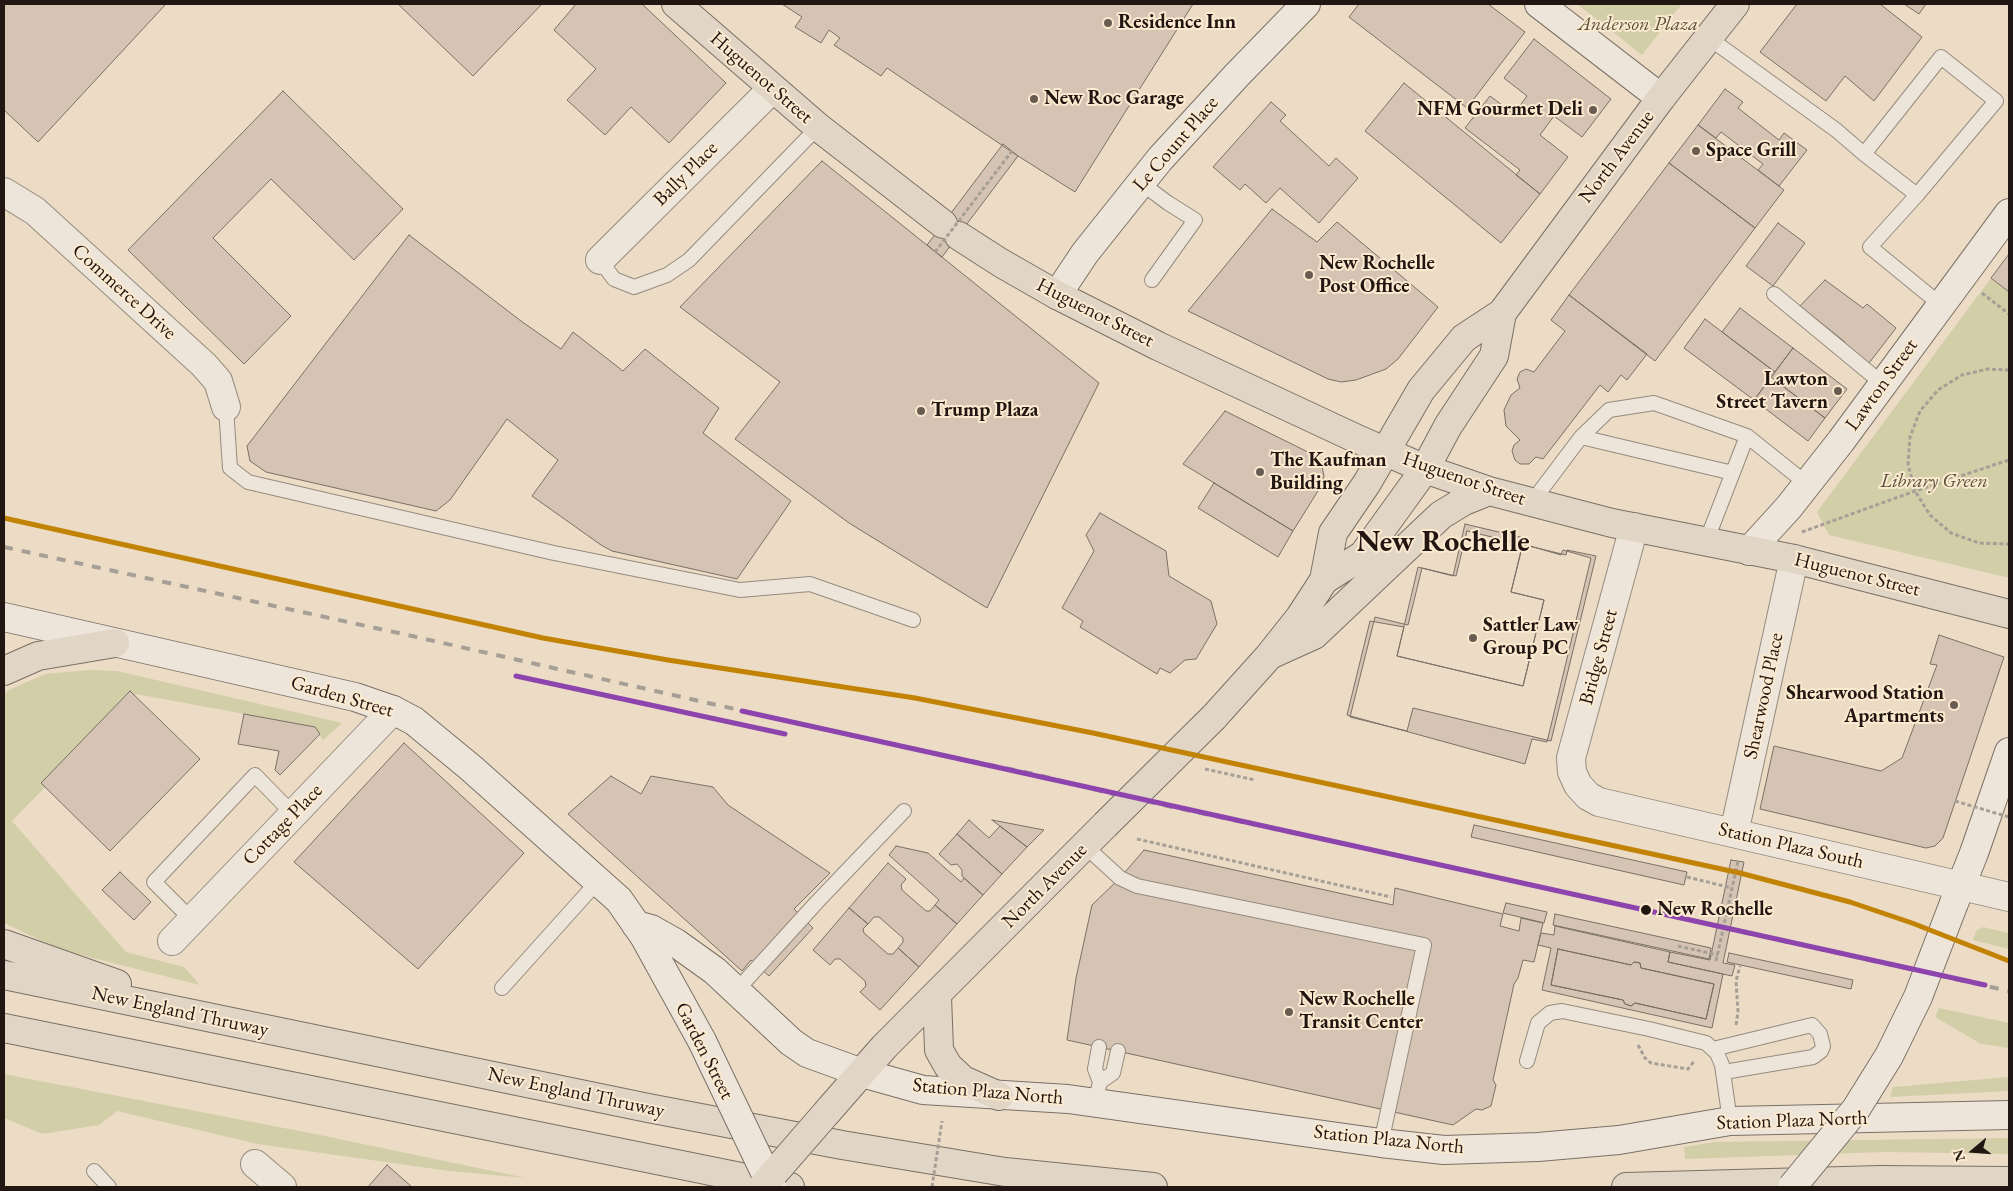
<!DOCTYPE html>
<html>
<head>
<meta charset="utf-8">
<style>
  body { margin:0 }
  #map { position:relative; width:2013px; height:1191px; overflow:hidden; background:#ecdcc6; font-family:"EB Garamond",serif }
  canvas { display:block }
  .frame { position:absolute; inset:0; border:5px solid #211611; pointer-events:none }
  .north { position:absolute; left:1948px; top:1126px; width:50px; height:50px; -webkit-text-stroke:4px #fcead0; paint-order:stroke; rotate:252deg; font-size:14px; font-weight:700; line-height:20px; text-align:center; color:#211611 }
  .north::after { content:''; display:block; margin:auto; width:18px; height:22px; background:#211611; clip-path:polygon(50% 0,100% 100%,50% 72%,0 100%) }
</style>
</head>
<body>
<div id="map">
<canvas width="2013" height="1191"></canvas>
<div class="frame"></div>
<div class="north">N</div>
</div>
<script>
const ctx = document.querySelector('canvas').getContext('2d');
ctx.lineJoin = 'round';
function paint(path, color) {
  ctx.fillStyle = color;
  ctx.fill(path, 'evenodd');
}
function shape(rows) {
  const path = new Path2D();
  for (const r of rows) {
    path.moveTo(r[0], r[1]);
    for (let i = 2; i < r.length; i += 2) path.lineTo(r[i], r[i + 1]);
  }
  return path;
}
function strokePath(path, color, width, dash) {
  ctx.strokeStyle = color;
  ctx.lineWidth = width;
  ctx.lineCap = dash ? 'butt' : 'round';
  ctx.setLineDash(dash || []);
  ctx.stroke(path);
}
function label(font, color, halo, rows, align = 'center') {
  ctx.font = font + ' "EB Garamond",serif';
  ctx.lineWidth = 4;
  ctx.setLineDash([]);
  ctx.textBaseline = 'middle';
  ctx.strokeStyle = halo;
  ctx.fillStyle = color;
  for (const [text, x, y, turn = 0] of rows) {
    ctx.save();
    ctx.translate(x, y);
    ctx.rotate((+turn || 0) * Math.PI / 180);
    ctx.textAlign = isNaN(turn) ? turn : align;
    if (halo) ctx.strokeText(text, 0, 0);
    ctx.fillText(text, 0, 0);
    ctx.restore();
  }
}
const green = shape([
  [1577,4,1680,4,1681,5,1642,55],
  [1991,278,2009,292,2009,578,1829,535,1817,512],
  [89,670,117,671,342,723,323,740,315,727,136,694,12,821,126,952,184,967,200,985,61,950,4,923,4,694,7,691,45,674],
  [1983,927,2009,933,2009,949,1973,940,1976,931],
  [1939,1008,2009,1023,2009,1048,1981,1044,1935,1017],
  [4,1074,315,1134,526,1178,449,1171,258,1144,117,1111,99,1125,42,1134,4,1118],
  [2009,1077,2009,1091,1890,1097,1893,1087],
  [2009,1138,2009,1154,1884,1152,1685,1159,1684,1147,1714,1142]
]);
const building = shape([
  [4,4,166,4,38,142,4,110,4,4],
  [398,4,542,4,473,76,398,4],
  [576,4,642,4,726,83,669,143,631,107,605,135,567,100,596,69,554,30,576,4],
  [782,4,1193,4,1075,192,1018,156,887,68,881,76,834,45,840,38,829,30,821,43,795,27,802,17,782,4],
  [1359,4,1488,4,1525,32,1467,108,1349,17,1359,4],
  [1797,4,1880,4,1922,37,1874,101,1845,76,1826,101,1760,52,1797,4],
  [1904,4,1926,4,1919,14,1904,4],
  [1534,39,1611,99,1582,137,1554,116,1540,135,1568,157,1540,194,1516,175,1520,170,1465,128,1490,96,1514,114,1527,96,1504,78,1534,39],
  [1404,83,1540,194,1501,243,1365,131,1404,83],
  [1725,89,1743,102,1738,108,1779,140,1784,133,1807,150,1779,186,1758,170,1763,164,1721,132,1716,138,1698,125,1725,89],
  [283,91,403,209,354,260,271,179,213,238,291,316,244,364,128,250,283,91],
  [1271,102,1286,115,1280,121,1329,166,1336,158,1358,178,1319,223,1280,188,1266,203,1245,184,1240,190,1213,167,1271,102],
  [1698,125,1784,190,1755,228,1669,163,1698,125],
  [1003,144,1018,156,942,257,927,245,1003,144],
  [822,161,1099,383,987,608,849,523,735,439,780,382,680,307,822,161],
  [1669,163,1755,228,1655,361,1569,295,1669,163],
  [1272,209,1317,242,1337,222,1438,307,1398,359,1386,369,1356,380,1341,382,1328,379,1188,311,1272,209],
  [1778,223,1805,243,1773,286,1746,266,1778,223],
  [409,235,521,321,561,349,573,332,623,371,645,349,719,408,703,433,791,501,737,579,612,551,601,545,532,496,558,460,507,419,450,500,436,511,266,472,250,461,247,446,409,235],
  [2009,254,2009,292,1991,278,2009,254],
  [1825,280,1863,308,1867,304,1896,328,1866,367,1840,347,1845,342,1800,306,1825,280],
  [1569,295,1647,354,1627,380,1621,375,1608,392,1600,385,1543,459,1536,457,1529,464,1520,464,1515,460,1512,451,1514,445,1520,440,1506,426,1504,410,1511,395,1520,388,1517,379,1520,372,1526,369,1534,372,1565,331,1551,320,1569,295],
  [1740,308,1793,348,1775,372,1722,332,1740,308],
  [1705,319,1775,372,1754,400,1684,348,1705,319],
  [1793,348,1847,389,1825,418,1771,377,1793,348],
  [1777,382,1825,418,1808,441,1754,400,1767,383,1773,387,1777,382],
  [1225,411,1316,456,1321,461,1324,476,1321,486,1293,531,1183,464,1225,411],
  [1214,483,1293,531,1278,557,1198,508,1214,483],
  [1100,513,1166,551,1169,576,1211,601,1217,624,1196,659,1185,660,1170,673,1160,668,1157,674,1080,627,1083,621,1062,608,1094,551,1086,535,1100,513],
  [1465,524,1524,538,1511,592,1544,600,1523,686,1397,656,1418,567,1453,576,1465,524],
  [1467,531,1566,555,1567,550,1596,556,1551,741,1413,708,1407,731,1350,717,1375,617,1408,625,1422,568,1456,576,1467,531],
  [1523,544,1561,555,1563,550,1591,558,1547,742,1532,739,1525,764,1347,715,1370,621,1404,627,1397,656,1523,686,1544,600,1511,592,1523,544],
  [1939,635,2004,657,1943,838,1935,846,1926,848,1760,809,1774,746,1881,771,1902,758,1937,665,1930,664,1939,635],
  [130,691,200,759,110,851,41,783,130,691],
  [244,714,315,727,320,734,280,775,275,770,279,751,238,744,244,714],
  [404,743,524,853,418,969,294,862,404,743],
  [611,776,641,794,651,776,713,787,728,805,830,873,794,909,813,928,769,976,751,960,742,971,568,814,611,776],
  [969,820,989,838,1000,826,1027,847,1002,874,957,834,969,820],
  [992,820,1044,830,1027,847,992,820],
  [1474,825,1687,872,1684,885,1471,837,1474,825],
  [957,834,1002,874,983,895,962,876,962,870,957,864,951,865,939,854,957,834],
  [896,846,928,853,961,882,964,878,983,895,957,924,935,905,939,900,889,855,896,846],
  [1144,850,1393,905,1395,888,1503,914,1500,926,1519,931,1521,918,1543,923,1534,962,1523,960,1518,978,1514,984,1493,1080,1496,1085,1491,1106,1482,1110,1476,1109,1453,1125,1067,1040,1076,978,1092,905,1120,878,1144,850],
  [1731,860,1744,862,1723,963,1735,965,1732,976,1668,962,1670,952,1710,960,1731,860],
  [888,863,906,879,901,885,902,890,926,911,930,911,935,905,957,924,919,967,898,948,903,942,903,938,879,917,874,917,868,924,849,908,888,863],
  [120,872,151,902,134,920,102,890,120,872],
  [1506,903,1547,912,1544,923,1503,913,1506,903],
  [849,908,868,924,863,929,864,933,888,954,893,954,898,948,919,967,880,1010,860,992,866,986,865,981,840,959,835,959,830,965,813,950,849,908],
  [1555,914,1711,948,1709,959,1553,925,1555,914],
  [1555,926,1670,952,1668,962,1723,974,1712,1028,1542,990,1551,948,1538,945,1541,933,1554,935,1555,926],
  [1558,949,1631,965,1634,962,1640,963,1641,968,1714,984,1706,1019,1635,1003,1631,1006,1625,1004,1623,1000,1551,985,1558,949],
  [1558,949,1631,965,1634,962,1640,963,1641,968,1714,984,1706,1019,1635,1003,1631,1006,1625,1004,1623,1000,1551,985,1558,949],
  [1729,953,1853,980,1851,989,1727,962,1729,953],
  [387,1165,412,1187,368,1187,387,1165]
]);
const path = shape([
  [1982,293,2009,314],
  [2009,370,1988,369,1962,375,1938,390,1920,411,1910,437,1908,464,1915,491,1930,515,1951,533,1979,543,2009,544],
  [1802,532,1915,491,2009,460],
  [1205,769,1255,780],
  [1137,839,1391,897],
  [1687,877,1732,888],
  [1678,946,1718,955],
  [1736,1025,1738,1012,1736,981,1740,966],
  [1638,1045,1645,1058,1651,1063,1688,1069,1695,1060]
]);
const lane = shape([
  [1709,38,1836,130,1864,154],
  [1141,183,1168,203,1195,220,1152,280],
  [1917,195,1864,154,1941,57,1996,101,1917,195,1870,247,1941,305],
  [600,260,614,279,634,287,667,275,689,260,818,127],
  [1774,294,1883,384],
  [226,407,230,468,248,482,554,553,740,590,810,584,913,620],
  [1581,437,1733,473],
  [1532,502,1581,437,1609,410,1654,403,1747,436],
  [1706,542,1747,436,1807,484],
  [1085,846,1120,878,1137,886,1424,945,1381,1143],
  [192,920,154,882,255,775,293,814],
  [502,988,599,880],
  [737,990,817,902,904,811],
  [1713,1049,1812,1025,1820,1034,1823,1046,1821,1051,1813,1057,1724,1072],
  [1527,1061,1538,1023,1550,1013,1562,1011,1649,1029,1706,1043,1717,1053,1722,1065,1730,1121],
  [1100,1082,1113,1073,1118,1051],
  [1095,1103,1100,1082,1095,1069,1099,1047],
  [94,1171,109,1187]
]);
const street = shape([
  [4,192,35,211,204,365,218,381,226,407],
  [600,260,772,89],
  [1634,527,1571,758,1572,772,1578,785,1588,796,1599,802,2009,897],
  [1734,833,1794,559],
  [172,941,393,710],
  [255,1164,282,1187]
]);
const secondary = shape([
  [1539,4,1661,98],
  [1057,295,1085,253,1160,159,1237,75,1306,4],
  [1749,551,1789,507,1841,441,2009,213],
  [4,617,355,697,393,710,414,721,471,768,619,900,644,936,702,1041],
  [1954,903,1974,853,2009,752],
  [636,925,651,929,676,943,715,971,791,1042,807,1053,862,1073,923,1090,1068,1099,1381,1143,1444,1150,1538,1147,1619,1140,1730,1121,2009,1115]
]);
const primary = shape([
  [676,4,818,127,943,224],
  [959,236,1001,263,1057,295,1158,346,1355,438,1425,469,1489,491,1612,523,1794,559,2009,614],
  [1324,580,1363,555,1425,469,1448,426,1494,356,1502,313],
  [1272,654,1314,635,1441,515,1464,501,1489,491],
  [1214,717,1269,656,1300,617,1324,580,1333,533,1367,483,1421,390,1464,338,1502,313,1661,98,1735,4],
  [937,996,939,1050,948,1066,963,1080,999,1096],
  [828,1111,884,1047,1105,825]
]);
const highway = shape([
  [4,671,38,656,115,643],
  [4,944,117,984],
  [4,975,648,1108,842,1145,1005,1172,1153,1187],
  [4,1028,790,1187],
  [1626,1187,1880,1180,2009,1181]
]);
const rail = shape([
  [4,547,412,636,894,745,1034,774,1117,795,1391,854,2009,991]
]);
const pathBridge = shape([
  [935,252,1012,151],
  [1955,801,2009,817],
  [1716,961,1738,861],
  [932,1187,942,1121]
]);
const secondaryBridge = shape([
  [702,1041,772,1187],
  [1792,1187,1856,1109,1889,1056,1918,997,1954,903]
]);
const primaryBridge = shape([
  [1105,825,1214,717],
  [762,1187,828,1111]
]);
const rail1 = shape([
  [4,518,543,638,668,660,915,698,1093,733,1740,873,1850,902,1912,923,2009,961]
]);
const rail2 = shape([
  [516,676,785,734],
  [742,711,1985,985]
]);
const markers = [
  [1108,23,5,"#685b50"],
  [1034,99,5,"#685b50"],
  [1593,110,5,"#685b50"],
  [1696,151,5,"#685b50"],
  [1309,275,5,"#685b50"],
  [1838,391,5,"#685b50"],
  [921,411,5,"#685b50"],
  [1260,472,5,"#685b50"],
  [1473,638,5,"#685b50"],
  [1954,705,5,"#685b50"],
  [1646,910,6,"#211611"],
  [1289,1012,5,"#685b50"]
];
const poiNames = [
  ["Residence Inn",1118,23],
  ["New Roc Garage",1044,99],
  ["NFM Gourmet Deli",1583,110,"right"],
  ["Space Grill",1706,151],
  ["New Rochelle",1319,264],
  ["Post Office",1319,287],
  ["Lawton",1828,380,"right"],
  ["Street Tavern",1828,403,"right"],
  ["Trump Plaza",931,411],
  ["The Kaufman",1270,461],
  ["Building",1270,484],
  ["Sattler Law",1483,626],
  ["Group PC",1483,649],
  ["Shearwood Station",1944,694,"right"],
  ["Apartments",1944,717,"right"],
  ["New Rochelle",1299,1000],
  ["Transit Center",1299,1023]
];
const parkNames = [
  ["Anderson Plaza",1638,25],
  ["Library Green",1934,482]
];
const streetNames = [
  ["Huguenot Street",761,78,41],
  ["Le Count Place",1176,144,-49],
  ["North Avenue",1617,157,-53],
  ["Bally Place",686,174,-45],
  ["Commerce Drive",124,292,42],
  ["Huguenot Street",1095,313,27],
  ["Lawton Street",1882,385,-54],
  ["Huguenot Street",1464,479,19],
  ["Huguenot Street",1857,575,14],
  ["Bridge Street",1599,657,-75],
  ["Shearwood Place",1764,696,-78],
  ["Garden Street",342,697,16],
  ["Cottage Place",283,825,-46],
  ["Station Plaza South",1791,846,13],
  ["North Avenue",1045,886,-45],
  ["New England Thruway",180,1012,12],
  ["Garden Street",704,1051,63],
  ["Station Plaza North",988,1092,5],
  ["New England Thruway",576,1093,12],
  ["Station Plaza North",1792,1121,-2],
  ["Station Plaza North",1389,1140,6]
];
const stopNames = [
  ["New Rochelle",1657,910]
];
const townNames = [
  ["New Rochelle",1443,543]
];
paint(green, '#d2cea8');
paint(building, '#d5c3b4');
strokePath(building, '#7a7065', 1);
strokePath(lane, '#958b7e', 16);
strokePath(street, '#958b7e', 30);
strokePath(secondary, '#7a7065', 30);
strokePath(primary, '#7a7065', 30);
strokePath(highway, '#7a7065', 30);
strokePath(path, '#a69f96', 3, [4, 2.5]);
strokePath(lane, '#eee5da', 14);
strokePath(street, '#eee5da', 28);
strokePath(secondary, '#eee5da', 28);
strokePath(primary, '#e1d5c5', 28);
strokePath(highway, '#e1d5c5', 28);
strokePath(rail, '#a69f96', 4, [9, 9]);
strokePath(secondaryBridge, '#7a7065', 30, []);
strokePath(primaryBridge, '#7a7065', 30, []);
strokePath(pathBridge, '#a69f96', 3, [4, 2.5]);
strokePath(secondaryBridge, '#eee5da', 28);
strokePath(primaryBridge, '#e1d5c5', 28);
strokePath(rail1, '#c28204', 5);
strokePath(rail2, '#8e44ad', 5);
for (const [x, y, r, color] of markers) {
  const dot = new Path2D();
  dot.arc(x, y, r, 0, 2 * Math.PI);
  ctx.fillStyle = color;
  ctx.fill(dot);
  strokePath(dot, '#fcead0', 2);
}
label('bold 20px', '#211611', '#fcead0', poiNames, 'left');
label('italic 20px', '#57523d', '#fcead0', parkNames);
label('20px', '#211611', '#fcead0', streetNames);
label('bold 20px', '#211611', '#fcead0', stopNames, 'left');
label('bold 30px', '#211611', '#fcead0', townNames);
</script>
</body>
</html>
